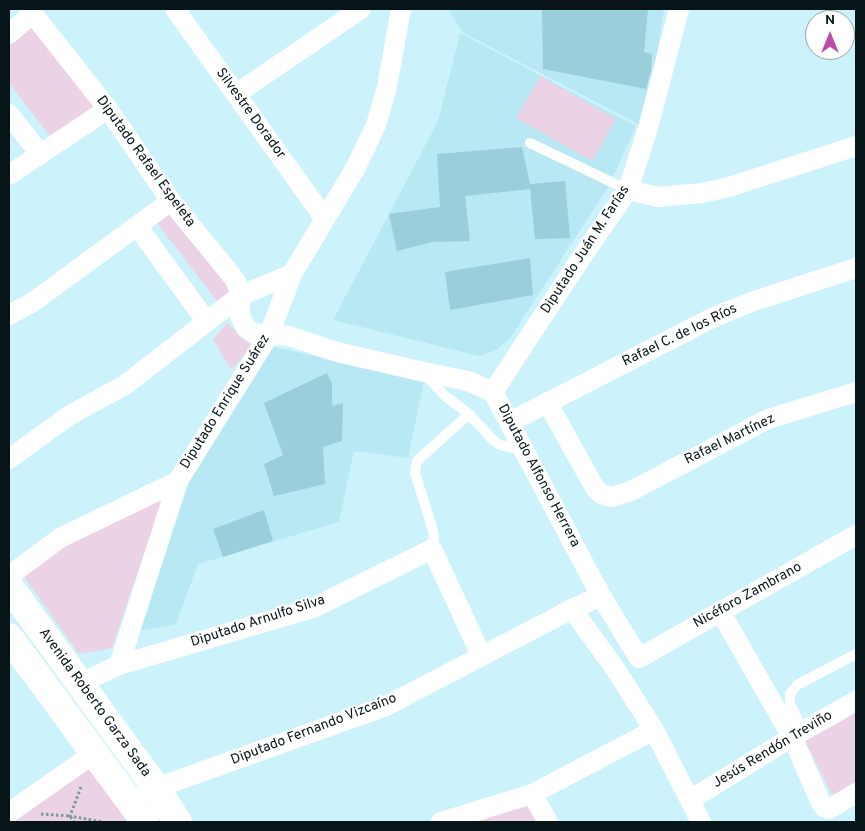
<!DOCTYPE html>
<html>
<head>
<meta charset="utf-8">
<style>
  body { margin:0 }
  #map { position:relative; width:865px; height:831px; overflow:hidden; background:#ccf3fc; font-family:Overpass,sans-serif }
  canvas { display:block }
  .frame { position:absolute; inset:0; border:10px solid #071518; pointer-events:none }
  .north { position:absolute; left:805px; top:10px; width:50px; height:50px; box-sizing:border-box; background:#fff; border:1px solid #9ca1a3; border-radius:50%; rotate:0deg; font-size:14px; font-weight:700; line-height:20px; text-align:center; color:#071518 }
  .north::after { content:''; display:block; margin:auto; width:18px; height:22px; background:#bb4daa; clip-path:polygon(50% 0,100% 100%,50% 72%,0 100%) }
</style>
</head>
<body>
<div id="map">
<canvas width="865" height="831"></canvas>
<div class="frame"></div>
<div class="north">N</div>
</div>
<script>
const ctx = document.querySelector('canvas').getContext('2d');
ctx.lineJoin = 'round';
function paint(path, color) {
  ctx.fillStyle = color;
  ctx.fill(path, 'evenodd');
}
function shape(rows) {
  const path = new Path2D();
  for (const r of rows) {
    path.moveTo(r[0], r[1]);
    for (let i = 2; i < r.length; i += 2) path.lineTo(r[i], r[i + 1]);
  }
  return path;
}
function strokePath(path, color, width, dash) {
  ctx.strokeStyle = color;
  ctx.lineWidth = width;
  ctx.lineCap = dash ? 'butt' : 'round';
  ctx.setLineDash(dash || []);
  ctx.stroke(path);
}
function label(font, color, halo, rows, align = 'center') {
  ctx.font = font + ' Overpass,sans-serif';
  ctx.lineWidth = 4;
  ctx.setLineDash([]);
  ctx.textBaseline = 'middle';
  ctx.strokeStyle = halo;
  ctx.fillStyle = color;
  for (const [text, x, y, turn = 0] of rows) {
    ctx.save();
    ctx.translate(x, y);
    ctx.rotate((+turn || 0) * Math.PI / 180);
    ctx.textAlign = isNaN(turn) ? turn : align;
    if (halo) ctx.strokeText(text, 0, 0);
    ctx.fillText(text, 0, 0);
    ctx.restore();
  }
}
const built = shape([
  [448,9,664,9,656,60,640,125,462,32],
  [460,33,636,126,610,184,511,337,496,350,479,356,333,320,438,121],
  [271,346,424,381,408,458,354,451,339,522,198,564,176,624,140,631,194,467]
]);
const green = shape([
  [36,20,99,105,52,139,9,83,9,39],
  [540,76,616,119,592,161,516,118],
  [170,208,233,293,219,304,154,219],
  [227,323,252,346,231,370,213,339],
  [164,495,112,648,79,654,22,574,64,542],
  [856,707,856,783,833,797,803,737],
  [89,761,137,822,10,822],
  [526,803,538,822,454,822]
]);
const building = shape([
  [542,9,648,9,644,52,652,54,651,71,646,89,543,69],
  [522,147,530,184,565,181,570,238,535,239,530,189,465,196,470,241,433,242,397,251,389,214,440,207,437,154],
  [530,258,533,295,450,310,445,272],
  [327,373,332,384,332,406,343,403,342,441,323,447,325,484,274,496,264,464,283,455,264,403],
  [264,510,273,541,223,557,213,529]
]);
const path = shape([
  [81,787,70,816,102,822],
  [41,814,70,816,74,822]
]);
const lane = shape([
  [530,143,628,190],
  [426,375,444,395,469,414,493,440,500,445,509,447,523,448],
  [432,549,434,537,432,527,415,473,417,461,469,414],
  [803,731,790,703,790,694,797,685,856,654]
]);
const street = shape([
  [29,9,108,109,171,201,232,276,236,282,240,296,240,315,246,328,253,333,260,334,289,336,337,352,424,372,468,381,493,392,601,596,639,658,856,535],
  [175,9,325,219],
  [9,34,33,13],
  [236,94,361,9],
  [9,114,40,154],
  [9,175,108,109],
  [628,190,658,197,702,193,729,187,856,146],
  [137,226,207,322],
  [9,315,33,302,171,201],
  [493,392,581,258,628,190,648,128,679,9],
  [547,402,595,488,601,494,612,497,631,491,768,419,856,392],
  [510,422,714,317,754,301,856,268],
  [9,459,70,415,125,385,240,296,292,274],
  [9,576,60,538,178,481],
  [572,609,616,670,654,730,701,822],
  [720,611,792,737,821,803,824,807,829,809,856,793],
  [119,665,178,481,269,335,292,274,356,167,376,125,387,87,401,9],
  [79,684,119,665,313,608,432,549,481,655],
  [532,794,548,822],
  [690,800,792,737,856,701],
  [132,804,156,788,386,706,572,609,601,596],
  [9,813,93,754],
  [441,822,532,794,654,730]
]);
const secondary = shape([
  [9,586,156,788,178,822],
  [9,637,145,822]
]);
const streetNames = [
  ["Silvestre Dorador",250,114,54],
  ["Diputado Rafael Espeleta",145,162,54],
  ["Diputado Juán M. Farías",586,250,-57],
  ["Rafael C. de los Ríos",680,336,-26],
  ["Diputado Enrique Suárez",226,402,-58],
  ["Rafael Martínez",730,440,-26],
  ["Diputado Alfonso Herrera",538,476,62],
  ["Nicéforo Zambrano",748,596,-29],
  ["Diputado Arnulfo Silva",258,622,-18],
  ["Avenida Roberto Garza Sada",94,703,54],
  ["Diputado Fernando Vizcaíno",314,730,-21],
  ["Jesús Rendón Treviño",773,750,-31]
];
paint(built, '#b8e8f4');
paint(green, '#ebd3e5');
paint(building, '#9aceda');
strokePath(path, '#7c99a0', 3, [2.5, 2.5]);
strokePath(lane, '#fff', 10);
strokePath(street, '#fff', 20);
strokePath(secondary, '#fff', 28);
label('14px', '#071518', '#fff', streetNames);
</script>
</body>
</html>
